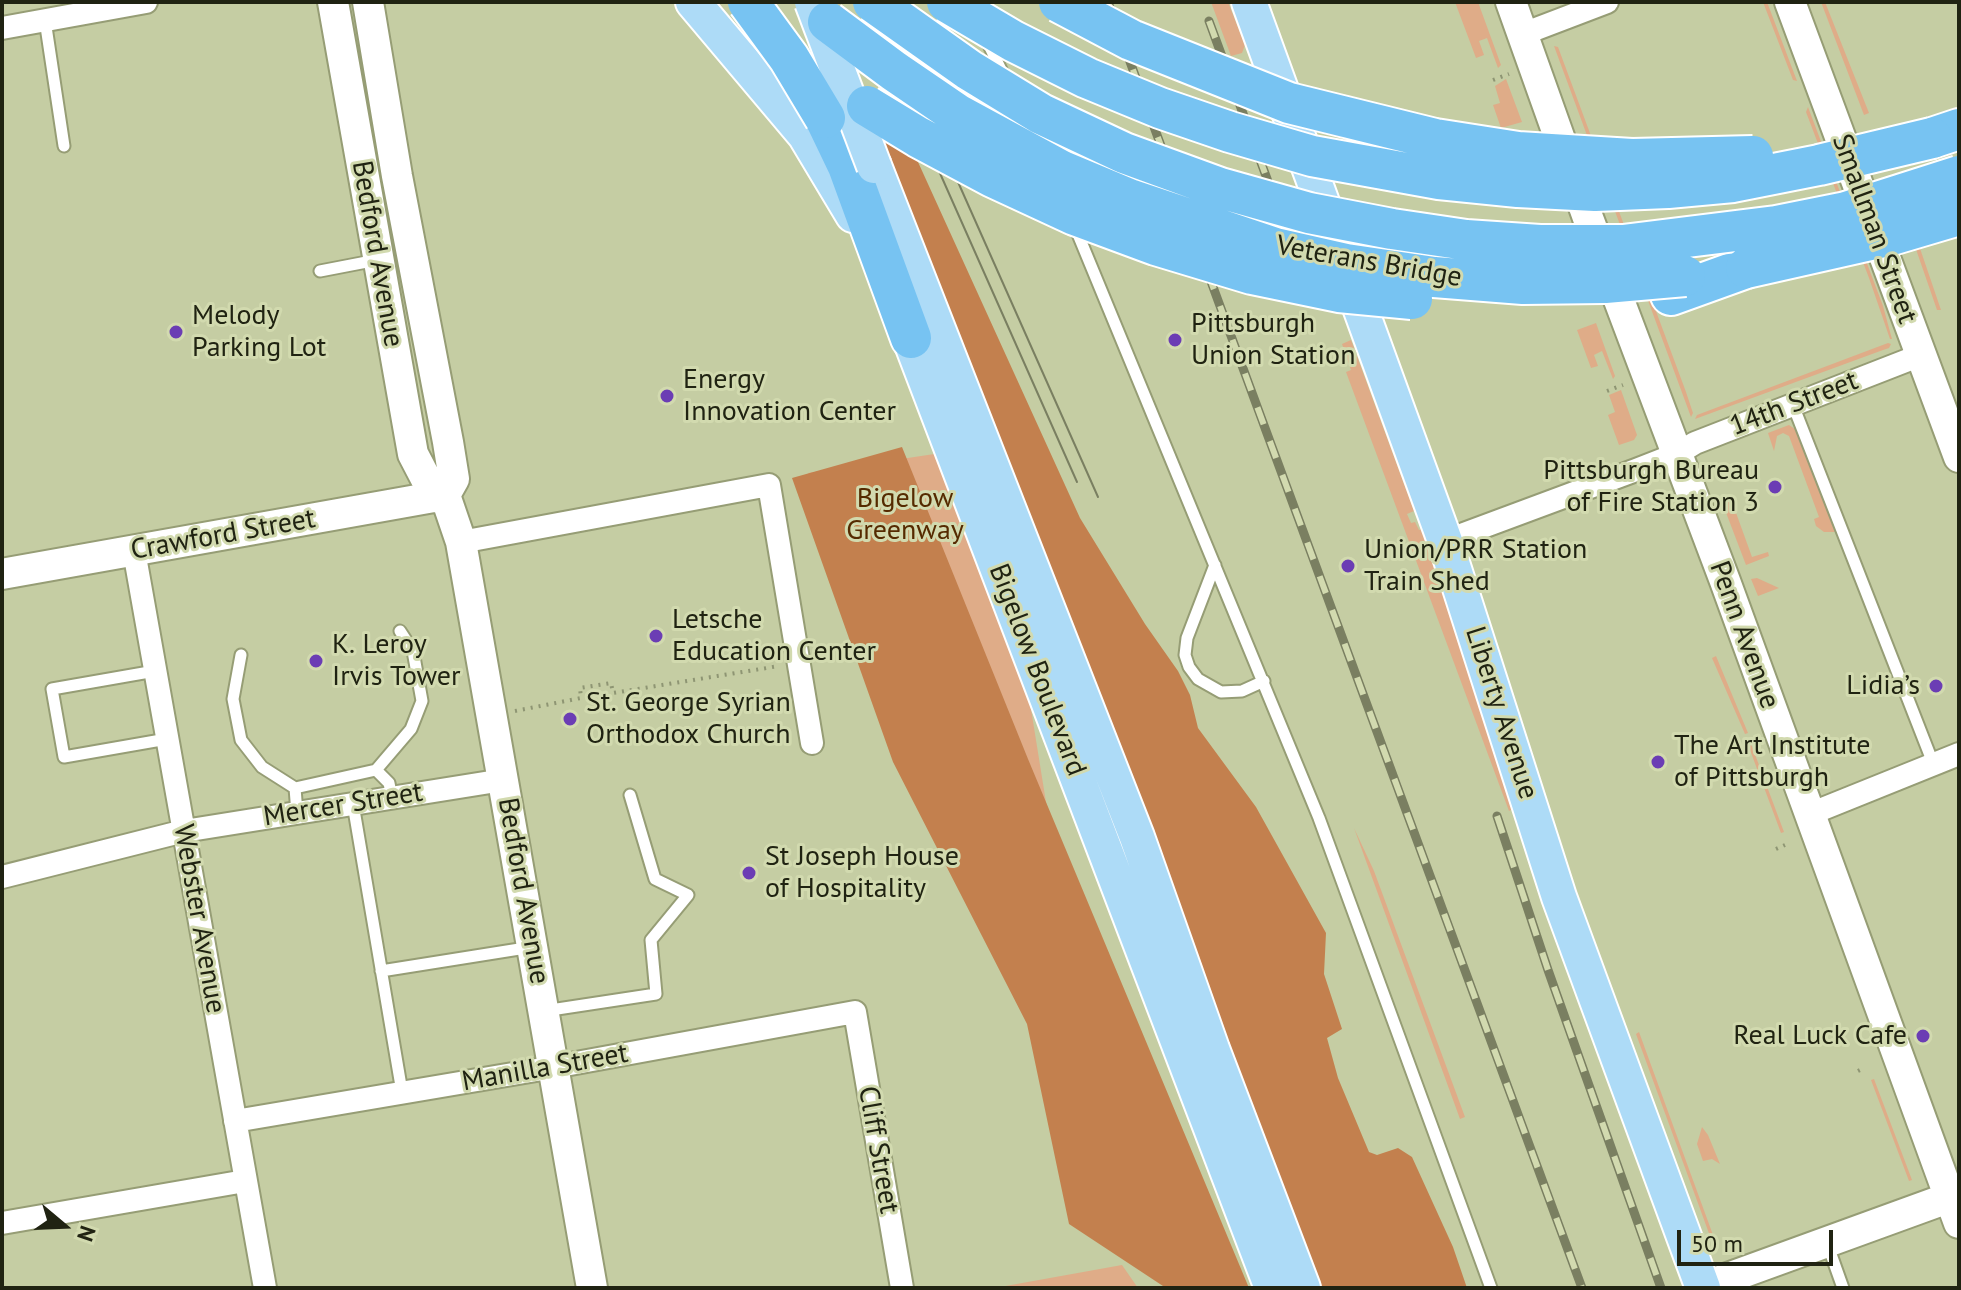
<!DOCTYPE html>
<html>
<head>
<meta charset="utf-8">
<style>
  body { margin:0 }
  #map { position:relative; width:1961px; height:1290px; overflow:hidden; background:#c5cda3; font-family:"PT Sans",sans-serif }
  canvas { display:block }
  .frame { position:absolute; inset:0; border:4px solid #202312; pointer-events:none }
  .north { position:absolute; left:24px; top:1186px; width:80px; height:80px; -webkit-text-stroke:6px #d2daaf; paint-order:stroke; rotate:109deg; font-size:22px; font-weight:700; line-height:32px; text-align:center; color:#202312 }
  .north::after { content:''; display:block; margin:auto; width:28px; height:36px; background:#202312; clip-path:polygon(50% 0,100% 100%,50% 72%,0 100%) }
  .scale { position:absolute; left:1677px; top:1230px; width:156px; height:36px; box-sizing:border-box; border:4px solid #202312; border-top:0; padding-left:10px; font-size:24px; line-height:28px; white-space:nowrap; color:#202312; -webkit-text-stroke:6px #d2daaf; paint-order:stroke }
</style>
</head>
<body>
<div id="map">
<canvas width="1961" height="1290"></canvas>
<div class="frame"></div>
<div class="north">N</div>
<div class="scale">50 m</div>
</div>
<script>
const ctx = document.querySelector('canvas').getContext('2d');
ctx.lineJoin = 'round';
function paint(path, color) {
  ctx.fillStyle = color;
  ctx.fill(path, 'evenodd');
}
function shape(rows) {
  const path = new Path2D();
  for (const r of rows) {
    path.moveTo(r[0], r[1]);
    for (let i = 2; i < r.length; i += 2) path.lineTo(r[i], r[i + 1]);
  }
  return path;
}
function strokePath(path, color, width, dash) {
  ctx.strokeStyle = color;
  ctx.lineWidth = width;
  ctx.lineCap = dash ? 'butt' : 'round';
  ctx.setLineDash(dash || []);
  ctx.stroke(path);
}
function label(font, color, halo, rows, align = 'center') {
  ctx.font = font + ' "PT Sans",sans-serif';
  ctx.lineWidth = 6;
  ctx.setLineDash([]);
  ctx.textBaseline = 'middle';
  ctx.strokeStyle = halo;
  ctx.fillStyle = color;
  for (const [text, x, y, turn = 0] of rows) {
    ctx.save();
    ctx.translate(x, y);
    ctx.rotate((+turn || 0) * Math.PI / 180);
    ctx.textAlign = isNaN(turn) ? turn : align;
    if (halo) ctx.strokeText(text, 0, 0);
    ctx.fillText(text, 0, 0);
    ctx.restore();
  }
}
const green = shape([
  [1211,2,1228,2,1245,45,1242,53,1231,56],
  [1455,2,1478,2,1501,65,1498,68,1487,38,1479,41,1484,55,1476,58],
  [1763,2,1767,2,1797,81,1793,80],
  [1821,2,1825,2,1869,113,1864,115],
  [1554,46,1558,47,1686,392,1693,413,1691,417],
  [1506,79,1522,122,1501,128,1493,105,1500,103,1495,86],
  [1808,107,1883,306,1892,339,1890,339,1869,278,1806,112],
  [1895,175,1941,310,1937,310,1891,177],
  [1596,323,1615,376,1613,379,1602,351,1594,355,1598,366,1591,368,1577,330],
  [1351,340,1414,511,1407,514,1411,523,1415,522,1419,530,1423,529,1513,809,1509,811,1346,372,1351,370,1342,344],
  [1888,343,1891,344,1889,348,1883,350,1695,419,1697,415],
  [1621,390,1637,435,1634,440,1619,445,1608,415,1615,412,1609,395],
  [1789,425,1798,431,1835,532,1824,532,1816,526,1814,519,1819,517,1789,436,1783,433,1777,436,1774,451,1768,433],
  [941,453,1026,678,1050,827,808,473],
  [1731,499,1752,557,1768,552,1769,556,1746,565,1722,502],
  [1757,578,1779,588,1758,596,1751,579],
  [1716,656,1748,733,1745,734,1712,658],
  [1750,741,1784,832,1781,833,1747,742],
  [1354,828,1374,871,1465,1117,1460,1119],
  [1639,1032,1717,1246,1714,1247,1636,1034],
  [1874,1079,1912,1180,1909,1181,1871,1080],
  [1702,1127,1708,1135,1720,1164,1712,1159,1703,1161,1697,1144],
  [1122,1265,1138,1288,1000,1288,1000,1287]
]);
const forest = shape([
  [882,138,913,151,1080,518,1145,624,1178,671,1190,695,1198,728,1256,807,1326,933,1324,974,1342,1029,1327,1038,1338,1078,1369,1152,1377,1155,1398,1148,1412,1157,1453,1247,1467,1288,1322,1288,1225,1035,1142,804,963,344,884,150],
  [902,447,1028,759,1249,1288,1166,1288,1069,1224,1027,1024,893,762,792,478]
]);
const path = shape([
  [1493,80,1509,74],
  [1607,391,1623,385],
  [515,711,581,698,580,688,611,683,613,693,779,666],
  [1776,849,1785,845],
  [1858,1071,1864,1068]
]);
const lane = shape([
  [45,20,64,146],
  [986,39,1005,78],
  [1075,227,1319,818,1491,1288],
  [320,271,377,260],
  [1793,405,1933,763],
  [1215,565,1187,638,1185,655,1189,667,1198,679,1221,692,1242,691,1264,681],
  [241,655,233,699,241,740,262,767,295,788],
  [155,671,52,689,64,757,167,739],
  [376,770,411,729,422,701,413,651,400,631],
  [353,804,402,1092],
  [297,813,295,788,376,770,389,783,392,798],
  [381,971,532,947],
  [544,1011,656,994,651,940,688,895,655,879,630,795],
  [1827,1243,1843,1288]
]);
const street = shape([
  [2,28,146,2],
  [1523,34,1607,2],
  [1445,541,1636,470,1677,454,1695,443,1921,355],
  [461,542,769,485,812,743],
  [134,551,265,1288],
  [1810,814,1959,754],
  [2,877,184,831,503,780],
  [235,1121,554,1067,855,1012,902,1288],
  [2,1223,245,1181]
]);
const secondary = shape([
  [333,2,413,454,426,479,445,495,461,542,592,1288],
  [368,2,397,176,448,442,454,479,445,495],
  [1511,2,1588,218,1725,581,1959,1223],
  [1790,2,1959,457],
  [2,574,445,495],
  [1703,1287,1959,1194]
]);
const primary = shape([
  [693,2,805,135,853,215],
  [1249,2,1445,541,1559,897,1703,1288],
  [874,166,1137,837,1212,1049,1303,1288],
  [900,313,1272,1288]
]);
const highway = shape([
  [825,118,848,166,911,338],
  [1932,138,1959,129],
  [1671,295,1746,268]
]);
const tram = shape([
  [864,2,1077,482],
  [878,2,1098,497],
  [891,2,915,57]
]);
const rail = shape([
  [1108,2,1582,1288],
  [1209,21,1309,293],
  [1497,816,1548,970,1661,1288]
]);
const primaryBridge = shape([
  [812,2,874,166]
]);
const highwayBridge = shape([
  [748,2,789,58,825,118],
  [873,2,969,70,1041,114,1124,153,1220,188,1309,213,1392,229,1466,240,1540,245,1623,245,1776,226,1846,212,1959,176],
  [947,2,1013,41,1087,78,1160,108,1230,132,1312,156,1439,179,1518,187,1595,191,1668,188,1733,182,1819,165,1932,138],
  [1059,2,1131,40,1289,103,1435,139,1518,152,1632,159,1753,156],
  [828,22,894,71,957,114,1062,171,1129,199,1275,248,1346,264,1434,277,1523,284,1605,283,1685,276],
  [867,106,918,137,993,177,1075,215,1156,245,1252,274,1339,292,1412,299],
  [1746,268,1888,236,1959,215]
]);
const markers = [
  [176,332,8,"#6b3db4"],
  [1175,340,8,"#6b3db4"],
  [667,396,8,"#6b3db4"],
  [1775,487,8,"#6b3db4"],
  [1348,566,8,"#6b3db4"],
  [656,636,8,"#6b3db4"],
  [316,661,8,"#6b3db4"],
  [1936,686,8,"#6b3db4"],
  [570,719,8,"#6b3db4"],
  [1658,762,8,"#6b3db4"],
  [749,873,8,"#6b3db4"],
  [1923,1036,8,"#6b3db4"]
];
const streetNames = [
  ["Smallman Street",1874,229,70],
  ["Bedford Avenue",377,254,80],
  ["Veterans Bridge",1369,262,10],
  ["14th Street",1794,404,-21],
  ["Crawford Street",223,535,-10],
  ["Penn Avenue",1744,635,70],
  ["Bigelow Boulevard",1037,670,69],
  ["Liberty Avenue",1501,713,72],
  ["Mercer Street",343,805,-9],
  ["Bedford Avenue",523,891,80],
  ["Webster Avenue",199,919,80],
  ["Manilla Street",545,1068,-10],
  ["Cliff Street",878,1150,80]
];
const poiNames = [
  ["Melody",192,316],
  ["Parking Lot",192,348],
  ["Pittsburgh",1191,324],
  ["Union Station",1191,356],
  ["Energy",683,380],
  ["Innovation Center",683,412],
  ["Pittsburgh Bureau",1759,471,"right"],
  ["of Fire Station 3",1759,503,"right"],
  ["Union/PRR Station",1364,550],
  ["Train Shed",1364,582],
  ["Letsche",672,620],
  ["Education Center",672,652],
  ["K. Leroy",332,645],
  ["Irvis Tower",332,677],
  ["Lidia’s",1920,686,"right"],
  ["St. George Syrian",586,703],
  ["Orthodox Church",586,735],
  ["The Art Institute",1674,746],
  ["of Pittsburgh",1674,778],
  ["St Joseph House",765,857],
  ["of Hospitality",765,889],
  ["Real Luck Cafe",1907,1036,"right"]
];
const parkNames = [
  ["Bigelow",905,499],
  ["Greenway",905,531]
];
paint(green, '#dfac88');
paint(forest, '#c3804e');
strokePath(lane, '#969d75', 15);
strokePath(street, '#969d75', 26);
strokePath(secondary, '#969d75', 34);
strokePath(primary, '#fff', 38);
strokePath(highway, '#fff', 44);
strokePath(path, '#8e9573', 4, [2, 6]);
strokePath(lane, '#fff', 11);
strokePath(street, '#fff', 22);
strokePath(secondary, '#fff', 30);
strokePath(primary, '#addbf7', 34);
strokePath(highway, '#77c3f2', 40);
strokePath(tram, '#7a7f61', 2);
strokePath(rail, '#7a7f61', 9);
strokePath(rail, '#d2daaf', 6, [18]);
strokePath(primaryBridge, '#fff', 38, []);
strokePath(highwayBridge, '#fff', 44, []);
strokePath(primaryBridge, '#addbf7', 34);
strokePath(highwayBridge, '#77c3f2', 40);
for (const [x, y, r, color] of markers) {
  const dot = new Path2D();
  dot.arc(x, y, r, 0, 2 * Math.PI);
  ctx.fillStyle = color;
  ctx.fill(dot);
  strokePath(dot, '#d2daaf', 3);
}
label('28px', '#202312', '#d2daaf', streetNames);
label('28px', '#202312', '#d2daaf', poiNames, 'left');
label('28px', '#552a00', '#d2daaf', parkNames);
</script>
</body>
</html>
